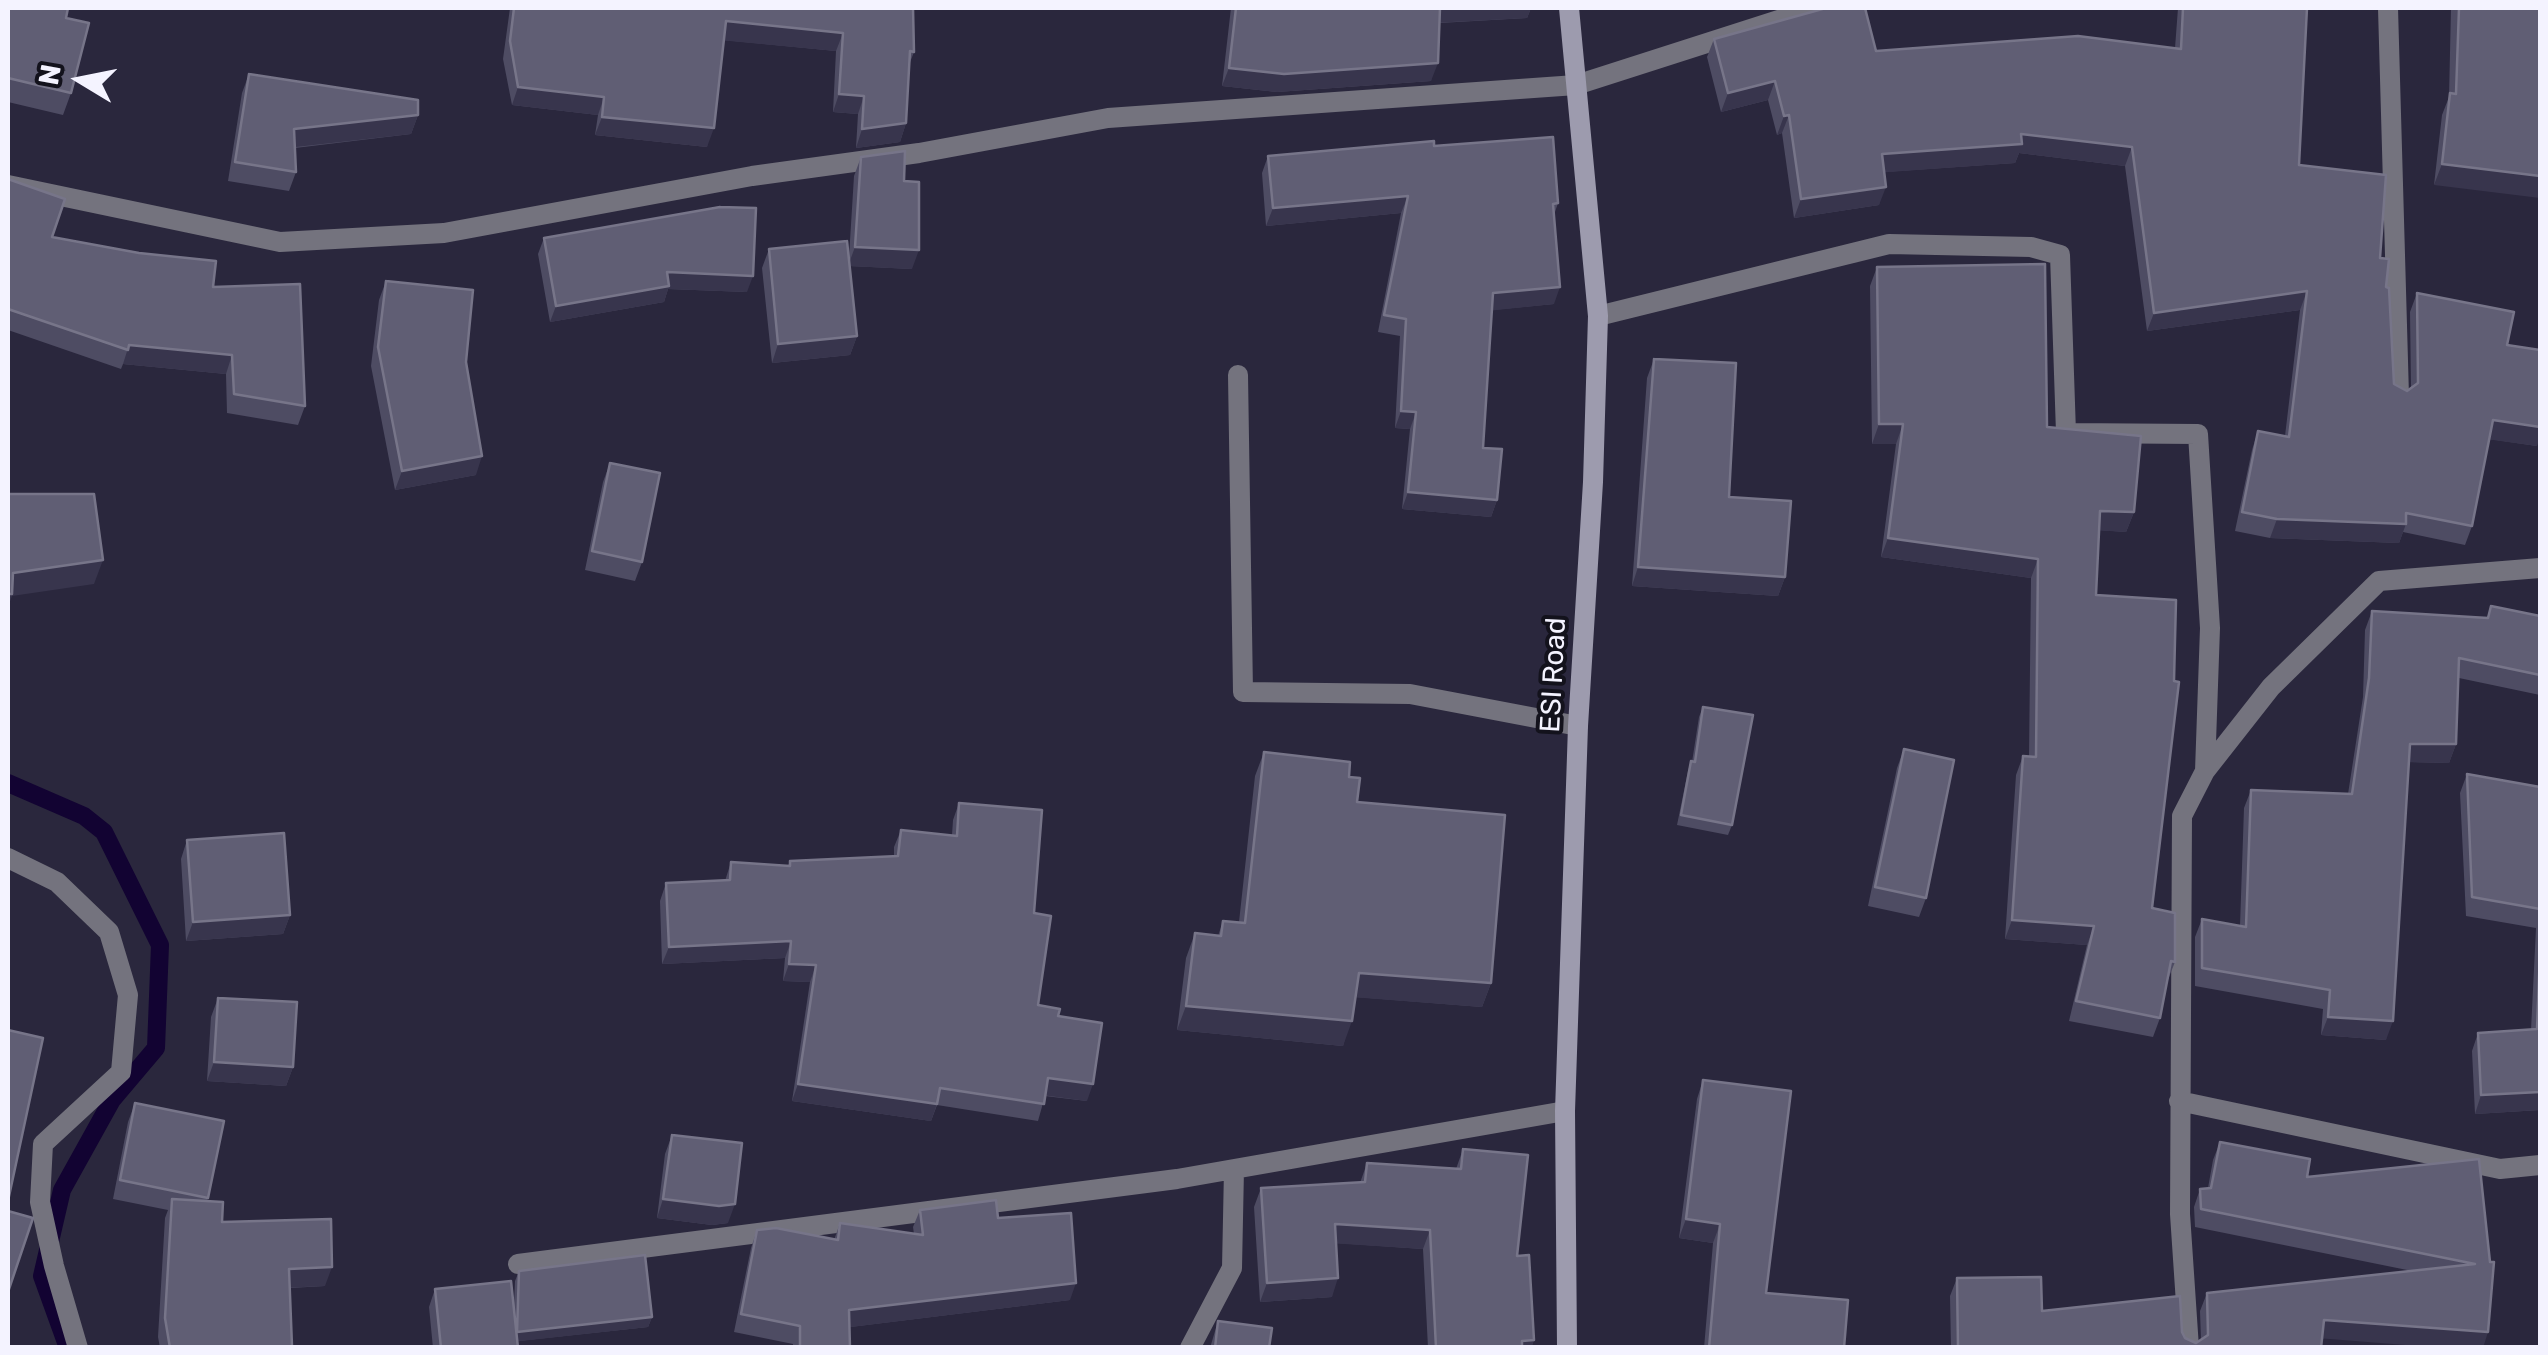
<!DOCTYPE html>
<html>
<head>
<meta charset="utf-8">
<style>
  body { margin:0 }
  #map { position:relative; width:2548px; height:1355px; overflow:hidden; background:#2a273d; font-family:Rubik,sans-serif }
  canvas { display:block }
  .frame { position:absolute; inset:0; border:10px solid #f4f3ff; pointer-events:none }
  .north { position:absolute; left:30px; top:30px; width:100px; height:100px; -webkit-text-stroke:8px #13121c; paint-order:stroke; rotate:280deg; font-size:28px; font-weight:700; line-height:40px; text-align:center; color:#f4f3ff }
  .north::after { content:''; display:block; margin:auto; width:35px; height:45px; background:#f4f3ff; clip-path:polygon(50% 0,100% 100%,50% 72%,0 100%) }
</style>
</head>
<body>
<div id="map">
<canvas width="2548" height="1355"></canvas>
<div class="frame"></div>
<div class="north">N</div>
</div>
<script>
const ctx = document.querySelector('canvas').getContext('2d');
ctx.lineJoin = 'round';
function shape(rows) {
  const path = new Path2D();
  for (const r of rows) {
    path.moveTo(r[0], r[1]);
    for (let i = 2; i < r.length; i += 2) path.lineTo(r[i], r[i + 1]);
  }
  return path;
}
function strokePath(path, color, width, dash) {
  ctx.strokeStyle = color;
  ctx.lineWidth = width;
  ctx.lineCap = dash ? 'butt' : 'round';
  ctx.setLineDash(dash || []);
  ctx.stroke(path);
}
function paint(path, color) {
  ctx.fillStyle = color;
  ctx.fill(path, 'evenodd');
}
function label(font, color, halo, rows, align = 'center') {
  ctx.font = font + ' Rubik,sans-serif';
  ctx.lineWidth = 8;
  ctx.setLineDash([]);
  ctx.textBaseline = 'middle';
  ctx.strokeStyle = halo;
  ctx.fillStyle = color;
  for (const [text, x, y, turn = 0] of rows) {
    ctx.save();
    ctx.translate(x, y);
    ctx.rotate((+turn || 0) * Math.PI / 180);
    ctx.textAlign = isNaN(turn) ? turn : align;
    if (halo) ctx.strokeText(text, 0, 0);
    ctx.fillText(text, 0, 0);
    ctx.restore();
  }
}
const stream = shape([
  [8,783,84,816,104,832,160,945,156,1048,112,1100,62,1190,42,1276,68,1348]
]);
const street = shape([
  [2388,8,2399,396],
  [8,185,280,242,444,233,752,176,919,153,1108,118,1576,85,1816,8],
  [1598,316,1889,244,2031,247,2060,255,2066,433,2198,434,2210,628,2205,771,2182,816,2180,1214,2189,1348],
  [1238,375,1243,692,1410,694,1578,726],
  [2205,771,2271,687,2379,581,2540,568],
  [8,858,57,882,109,932,128,995,121,1072,43,1144,40,1202,54,1266,78,1348],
  [2179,1101,2500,1169,2540,1165],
  [518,1264,1177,1179,1565,1111],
  [1190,1348,1232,1268,1234,1169]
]);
const secondary = shape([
  [1567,1348,1565,1111,1578,726,1593,482,1598,316,1569,8]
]);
const wall = shape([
  [8,8,66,18,71,93,63,115,8,102],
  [510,8,913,8,914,52,909,65,906,123,900,142,856,148,858,114,833,112,836,51,723,40,707,147,595,135,598,115,512,105,503,59],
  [1231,8,1531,8,1527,18,1439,23,1431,81,1277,92,1222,86],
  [2178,8,2307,8,2299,165,2380,258,2386,287,2394,384,2407,391,2411,388,2410,312,2417,293,2507,345,2537,446,2489,439,2472,526,2465,545,2403,532,2399,543,2270,538,2235,531,2252,450,2258,431,2285,436,2300,310,2147,331,2125,166,2019,153,2015,163,1884,172,1879,205,1794,218,1782,133,1777,135,1768,100,1721,112,1707,57,1714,39,1876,51,2175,48],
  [2451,8,2540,8,2434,185,2442,115,2449,97],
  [249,74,418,115,411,134,295,148,296,172,289,191,228,181,242,93],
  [1434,146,1558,203,1554,215,1554,304,1492,310,1483,448,1497,500,1491,517,1402,509,1410,429,1395,428,1400,336,1378,332,1401,213,1266,226,1262,173,1268,156],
  [861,157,904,181,912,269,850,266,857,336,850,355,772,363,762,268,769,249,849,257,854,176],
  [8,179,52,237,213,287,305,406,298,425,227,413,226,374,123,364,121,369,8,330],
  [544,238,747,292,668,289,664,302,550,322,538,254],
  [1877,267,2047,427,2134,512,2126,532,2099,530,2096,595,2152,908,2175,962,2167,982,2160,1018,2153,1037,2069,1021,2087,945,2005,939,2016,775,2023,756,2029,757,2031,578,1881,557,1896,444,1872,444,1870,286],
  [386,281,466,362,476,475,395,490,371,366,379,300],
  [1654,359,1729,497,1785,577,1778,596,1632,586,1647,378],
  [610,463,642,562,635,581,585,570,603,482],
  [2491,606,2540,616,2540,695,2459,678,2456,744,2449,763,2409,762,2386,1040,2321,1035,2323,1009,2195,986,2195,937,2202,919,2240,926,2244,808,2251,790,2348,794,2363,697,2365,630,2372,611,2487,618],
  [1703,707,1732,825,1728,835,1677,825,1688,771,1691,761,1692,762,1699,717],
  [1904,749,1926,898,1919,917,1868,906,1897,768],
  [1264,752,1349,777,1357,802,1491,983,1482,1007,1356,997,1343,1046,1177,1030,1186,958,1195,933,1218,936,1223,921,1239,922,1255,776],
  [2467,774,2540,787,2540,1110,2475,1114,2472,1051,2478,1033,2531,1030,2536,928,2466,916,2460,793],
  [959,803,1034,913,1038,1005,1058,1016,1087,1101,1045,1096,1038,1121,937,1105,931,1121,792,1101,810,982,783,981,785,958,662,964,660,901,666,883,725,881,731,862,788,866,790,861,894,856,894,847,901,830,952,835,953,820],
  [187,840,290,915,283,934,186,941,181,859],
  [218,998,293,1067,286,1086,207,1081,211,1017],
  [1703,1080,1766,1293,1844,1348,1704,1348,1713,1243,1679,1238,1697,1099],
  [135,1103,224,1121,207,1201,222,1222,325,1286,290,1288,291,1348,160,1348,158,1337,165,1218,168,1210,113,1199,128,1122],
  [672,1135,728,1223,712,1225,657,1218,665,1154],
  [2220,1142,2307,1177,2490,1262,2322,1339,2321,1348,1951,1348,1950,1296,1957,1278,2042,1311,2182,1332,2185,1338,2196,1343,2201,1340,2200,1311,2207,1293,2412,1271,2195,1227,2194,1207,2200,1189,2208,1188,2213,1160],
  [1463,1149,1517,1256,1534,1340,1531,1348,1428,1348,1423,1249,1336,1243,1332,1297,1260,1302,1254,1207,1261,1188,1360,1183,1367,1163,1456,1169],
  [920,1210,998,1218,1070,1300,850,1327,850,1348,793,1348,793,1344,734,1332,751,1248,757,1230,834,1240,840,1223,914,1234,913,1227],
  [519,1271,652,1317,648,1327,518,1341,518,1348,433,1348,429,1307,435,1289,514,1305,515,1281],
  [1218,1321,1269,1348,1210,1348]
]);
const shadedWall = shape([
  [1439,8,1531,8,1527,18,1433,23],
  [726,21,843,33,836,51,719,40],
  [1438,63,1431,81,1277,92,1222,86,1229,68],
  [1775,81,1768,100,1721,112,1728,93],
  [518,87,604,97,598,115,512,105],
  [839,94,864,96,858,114,833,112],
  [418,115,411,134,287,148,294,129],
  [1789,115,1782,133,1777,135,1784,116],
  [602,117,714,128,707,147,595,135],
  [906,123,900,142,856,148,862,129],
  [2021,134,2132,147,2125,166,2019,153,2015,163,1875,173,1882,154],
  [2442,164,2540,176,2540,198,2434,185],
  [1886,187,1879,205,1794,218,1801,199],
  [1408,196,1401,213,1266,226,1273,208],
  [855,247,919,250,912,269,848,266],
  [667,272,753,276,747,292,668,289,664,302,550,322,556,306],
  [1560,287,1554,304,1487,311,1493,293],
  [2307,291,2300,310,2147,331,2154,313],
  [857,336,850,355,772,363,778,344],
  [129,345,232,355,226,374,123,364],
  [1401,411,1416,412,1410,429,1395,428],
  [2493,420,2540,427,2540,438,2537,446,2486,439],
  [1879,424,1903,424,1896,444,1872,444],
  [482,456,476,475,395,490,402,471],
  [1408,492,1497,500,1491,517,1402,509],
  [2100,511,2134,512,2126,532,2093,530],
  [2277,519,2406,524,2399,543,2270,538],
  [1888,538,2038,559,2031,578,1881,557],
  [103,560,94,584,12,596,8,607,8,587,13,573],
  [1638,567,1785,577,1778,596,1632,586],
  [2410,744,2456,744,2449,763,2404,762],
  [290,915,283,934,186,941,193,922],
  [2012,920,2094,926,2087,945,2005,939],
  [791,941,785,958,662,964,669,947],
  [789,964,816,965,810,982,783,981],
  [1359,973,1491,983,1482,1007,1351,997],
  [1186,1006,1352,1021,1343,1046,1177,1030],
  [2328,1017,2393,1021,2386,1040,2321,1035],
  [214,1062,293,1067,286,1086,207,1081],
  [1048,1078,1093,1084,1087,1101,1042,1095],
  [798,1084,937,1104,931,1121,792,1101],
  [2540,1092,2540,1110,2475,1114,2481,1095],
  [663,1199,735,1204,728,1223,712,1225,657,1218],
  [1686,1219,1720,1224,1713,1243,1679,1238],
  [1335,1224,1430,1230,1423,1249,1329,1243],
  [332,1267,325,1286,282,1288,289,1269],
  [1338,1278,1332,1297,1260,1302,1267,1283],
  [1076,1283,1070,1300,843,1328,849,1310],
  [652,1317,648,1327,512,1342,516,1332],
  [2324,1320,2488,1332,2483,1348,2443,1348,2317,1338],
  [1534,1340,1531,1348,1520,1348,1522,1341]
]);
const building = shape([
  [8,8,68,8,66,18,89,23,71,93,8,78,8,8],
  [514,8,913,8,914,52,910,51,906,123,862,129,864,96,839,94,843,33,726,21,714,128,602,117,604,97,518,87,510,41,514,8],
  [1236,8,1440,8,1438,63,1284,74,1229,68,1236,8],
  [1826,8,1865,8,1876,51,2078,36,2181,49,2183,8,2307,8,2299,165,2386,175,2380,258,2389,259,2386,287,2389,288,2394,384,2407,391,2418,383,2417,293,2514,312,2507,345,2540,350,2540,427,2493,420,2472,526,2406,513,2406,524,2277,519,2242,512,2258,431,2289,437,2307,291,2154,313,2132,147,2021,134,2022,144,1882,154,1886,187,1801,199,1789,115,1784,116,1775,81,1728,93,1714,39,1826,8],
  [2459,8,2540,8,2540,176,2442,164,2450,93,2456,94,2459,8],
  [249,74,418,100,418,115,294,129,296,172,235,162,249,74],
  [1553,137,1558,203,1553,204,1560,287,1493,293,1483,448,1502,449,1497,500,1408,492,1416,412,1401,411,1406,319,1384,315,1408,196,1273,208,1268,156,1434,141,1434,146,1553,137],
  [905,151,904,181,919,182,919,250,855,247,861,157,905,151],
  [8,179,65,199,52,237,139,253,216,261,213,287,300,284,305,406,234,394,232,355,129,345,128,350,8,309,8,179],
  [720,207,756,208,753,276,667,272,669,286,556,306,544,238,720,207],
  [847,241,857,336,778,344,769,249,847,241],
  [2045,264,2047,427,2141,436,2134,512,2100,511,2096,595,2176,600,2174,681,2179,682,2152,908,2175,913,2175,962,2171,961,2160,1018,2076,1001,2094,926,2012,920,2023,756,2036,757,2038,559,1888,538,1903,424,1879,424,1877,267,2045,264],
  [386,281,473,290,466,362,482,456,402,471,378,347,386,281],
  [1654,359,1736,363,1729,497,1791,501,1785,577,1638,567,1654,359],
  [610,463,660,473,642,562,592,551,610,463],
  [8,494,94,494,103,560,13,573,12,594,8,594,8,494],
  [2491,606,2540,616,2540,675,2459,658,2456,744,2410,744,2393,1021,2328,1017,2330,990,2202,968,2202,919,2246,927,2251,790,2352,794,2369,678,2372,611,2488,618,2491,606],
  [1703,707,1753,715,1732,825,1681,815,1691,761,1695,762,1703,707],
  [1904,749,1954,760,1926,898,1875,887,1904,749],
  [1264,752,1350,762,1349,777,1360,778,1357,802,1505,815,1491,983,1359,973,1352,1021,1186,1006,1195,933,1221,936,1223,921,1245,923,1264,752],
  [2467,774,2540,787,2540,909,2472,897,2467,774],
  [959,803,1042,810,1034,913,1051,916,1038,1005,1060,1009,1058,1016,1102,1023,1093,1084,1048,1078,1044,1104,940,1088,937,1104,798,1084,816,965,789,964,791,941,669,947,666,883,730,880,731,862,790,866,790,861,898,856,901,830,957,836,959,803],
  [284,833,290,915,193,922,187,840,284,833],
  [2540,952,2540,1092,2481,1095,2478,1033,2537,1029,2540,952],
  [218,998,297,1002,293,1067,214,1062,218,998],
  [8,1030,43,1038,8,1201,8,1030],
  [1703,1080,1791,1091,1766,1293,1848,1300,1844,1348,1709,1348,1720,1224,1686,1219,1703,1080],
  [135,1103,224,1121,208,1198,120,1180,135,1103],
  [672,1135,742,1143,735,1204,719,1206,663,1199,672,1135],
  [2220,1142,2310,1159,2307,1177,2479,1159,2490,1262,2494,1262,2488,1332,2324,1320,2321,1348,1958,1348,1957,1278,2041,1277,2042,1311,2180,1296,2182,1332,2185,1338,2196,1343,2208,1335,2207,1293,2475,1264,2201,1209,2200,1189,2211,1188,2220,1142],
  [1463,1149,1528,1155,1517,1256,1529,1255,1534,1340,1522,1341,1522,1348,1436,1348,1430,1230,1335,1224,1338,1278,1267,1283,1261,1188,1365,1182,1367,1163,1461,1169,1463,1149],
  [172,1199,223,1202,222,1222,331,1219,332,1267,289,1269,292,1346,170,1348,165,1318,172,1199],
  [996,1200,998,1218,1071,1213,1076,1283,849,1310,850,1348,800,1348,800,1326,741,1314,757,1230,776,1228,838,1240,840,1223,923,1235,920,1210,996,1200],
  [8,1211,33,1218,8,1292,8,1211],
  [645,1255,652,1317,517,1332,519,1271,645,1255],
  [511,1281,518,1348,441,1348,435,1289,511,1281],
  [1218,1321,1272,1328,1269,1348,1215,1348,1218,1321]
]);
const streetNames = [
  ["ESI Road",1554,675,-87]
];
strokePath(stream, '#120332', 18);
strokePath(street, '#74737e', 20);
strokePath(secondary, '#9d9bae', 20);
paint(wall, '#4e4c63');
paint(shadedWall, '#38354d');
paint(building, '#605e74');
strokePath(building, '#777589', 2.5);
label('28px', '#f4f3ff', '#13121c', streetNames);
</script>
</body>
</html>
